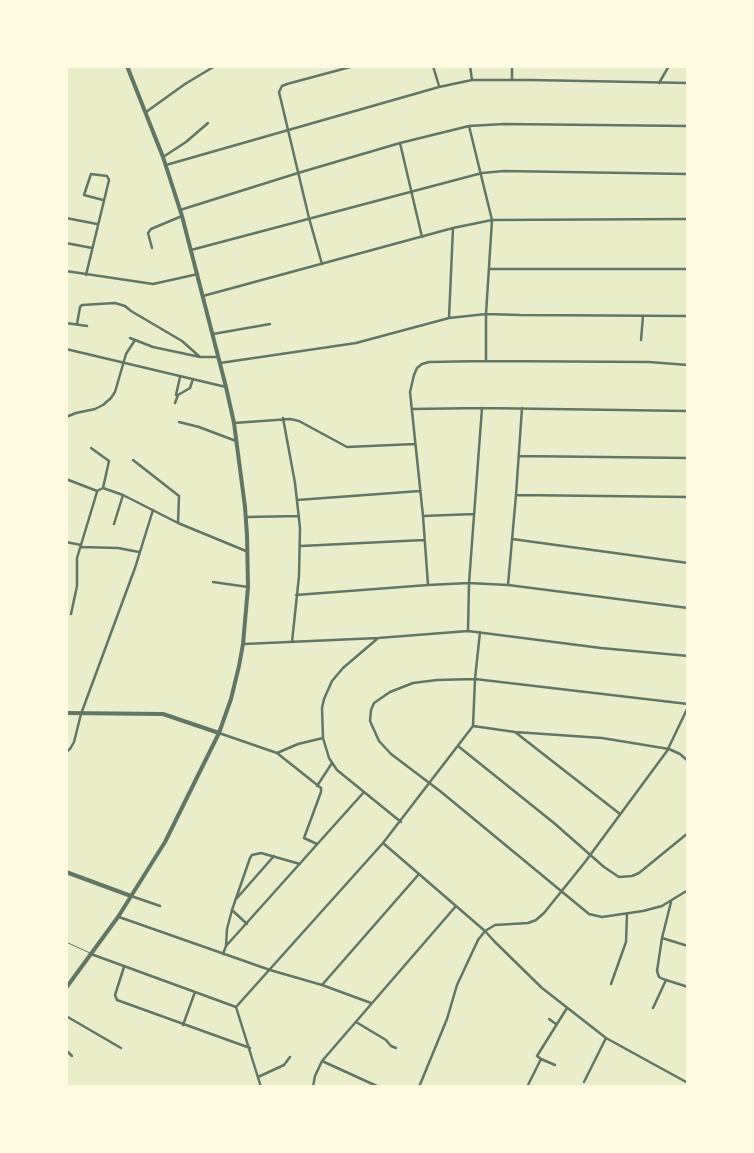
<!DOCTYPE html>
<html>
<head>
<meta charset="utf-8">
<style>
  body { margin:0 }
  #map { position:relative; width:754px; height:1153px; overflow:hidden; background:#e9edc9; font-family:"Source Sans 3",sans-serif }
  canvas { display:block }
  .frame { position:absolute; inset:0; border:68px solid #fefae0; pointer-events:none }
</style>
</head>
<body>
<div id="map">
<canvas width="754" height="1153"></canvas>
<div class="frame"></div>
</div>
<script>
const ctx = document.querySelector('canvas').getContext('2d');
ctx.lineJoin = 'round';
function shape(rows) {
  const path = new Path2D();
  for (const r of rows) {
    path.moveTo(r[0], r[1]);
    for (let i = 2; i < r.length; i += 2) path.lineTo(r[i], r[i + 1]);
  }
  return path;
}
function strokePath(path, color, width, dash) {
  ctx.strokeStyle = color;
  ctx.lineWidth = width;
  ctx.lineCap = dash ? 'butt' : 'round';
  ctx.setLineDash(dash || []);
  ctx.stroke(path);
}
const service = shape([
  [66,942,90,953]
]);
const minor = shape([
  [433,66,439,86],
  [470,66,472,80],
  [512,79,512,66],
  [659,83,669,66],
  [146,112,185,84,215,66],
  [469,126,492,220,486,314,486,361],
  [400,143,422,237],
  [163,157,186,142,208,123],
  [166,165,439,87,472,80,531,80,688,83],
  [180,210,298,173,400,143,469,126,504,124,688,126],
  [66,218,97,224],
  [66,243,92,248],
  [152,248,148,233,151,229,182,216],
  [191,250,482,173,504,171,688,174],
  [322,264,309,218,279,92,282,86,287,84,354,66],
  [490,269,688,269],
  [66,271,153,284,198,274],
  [86,275,109,180,107,176,91,174,84,195,103,200],
  [203,296,453,228,492,220,688,219],
  [449,318,453,228],
  [66,323,87,326],
  [77,324,80,307,82,305,115,303,125,306,131,311,182,341,200,357,218,357],
  [213,334,270,324],
  [130,338,153,347,200,357],
  [641,340,643,316],
  [66,349,226,387],
  [220,363,356,343,449,318,486,314,520,315,688,316],
  [176,395,180,377],
  [175,403,178,395,190,388,193,379],
  [412,409,482,408,688,411],
  [66,417,76,413,95,409,103,405,111,398,115,392,126,354,135,340],
  [283,418,295,483,300,528,299,576,292,642],
  [179,422,199,427,236,441],
  [234,423,290,419,299,421,347,447,415,444],
  [91,448,109,461,103,488],
  [519,456,688,458],
  [133,460,179,496,178,523],
  [66,479,97,491,103,488,123,495,178,523,246,551],
  [517,495,688,497],
  [297,500,420,491],
  [423,516,474,514],
  [246,517,299,516],
  [114,524,123,495],
  [512,539,688,563],
  [66,542,81,545],
  [301,546,424,540],
  [81,547,118,548,139,552],
  [213,582,248,587],
  [428,585,423,516,410,392,414,375,417,368,422,364,429,362,486,361,649,362,688,365],
  [508,585,516,495,522,408],
  [296,595,428,585,469,583,508,585,688,608],
  [71,614,77,586,77,558,97,492],
  [468,631,469,583,482,408],
  [377,639,343,668,332,681,324,699,322,708,323,738,329,758,337,770,401,822],
  [244,644,378,638,468,631,601,648,688,656],
  [688,704,475,679,437,680,413,683,390,692,374,703,371,710,370,721,379,741,391,754,440,791,589,914,602,917,643,911,662,906,688,890],
  [473,726,515,732,602,738,669,749,680,754,688,761],
  [473,726,475,679,480,632],
  [515,732,620,814],
  [219,733,277,753,321,788,321,792,304,838,317,844],
  [458,746,554,823,604,867,619,877,632,876,639,873,688,833],
  [66,752,70,749,74,742,81,714,135,568,153,510],
  [277,753,298,744,323,738],
  [317,786,332,763],
  [383,843,485,931,494,941,542,988,606,1038,688,1083],
  [131,896,160,906],
  [237,898,274,856],
  [671,902,662,938,657,971,659,977,663,979,688,987],
  [232,910,247,924],
  [119,917,270,970,322,985,371,1003],
  [662,938,688,946],
  [226,946,227,929,232,910,250,858,252,855,261,853,300,864],
  [91,954,236,1007],
  [223,954,226,946,364,792],
  [124,967,115,995,117,1000,250,1048],
  [611,984,626,942,627,914],
  [322,985,419,874],
  [236,1007,383,843,473,726],
  [236,1007,261,1087],
  [653,1008,666,980],
  [66,1016,121,1048],
  [549,1019,556,1024],
  [356,1022,386,1040,391,1046,396,1048],
  [183,1025,195,992],
  [66,1050,72,1056],
  [541,1059,555,1065],
  [322,1061,379,1087],
  [258,1077,284,1065,290,1057],
  [584,1082,606,1038],
  [313,1087,315,1076,322,1061,456,906],
  [419,1087,447,1019,457,985,478,940,485,931,495,925,528,923,536,920,544,913,585,862,667,751,688,707],
  [527,1087,541,1059,537,1056,567,1008]
]);
const tertiary = shape([
  [66,713,163,714,219,733],
  [66,872,131,896],
  [66,988,118,917,165,842,219,733,231,699,239,666,243,644,248,587,247,535,245,507,234,423,226,387,182,216,163,157,127,66]
]);
strokePath(service, '#617663', 1);
strokePath(minor, '#617663', 2.5);
strokePath(tertiary, '#617663', 4);
</script>
</body>
</html>
